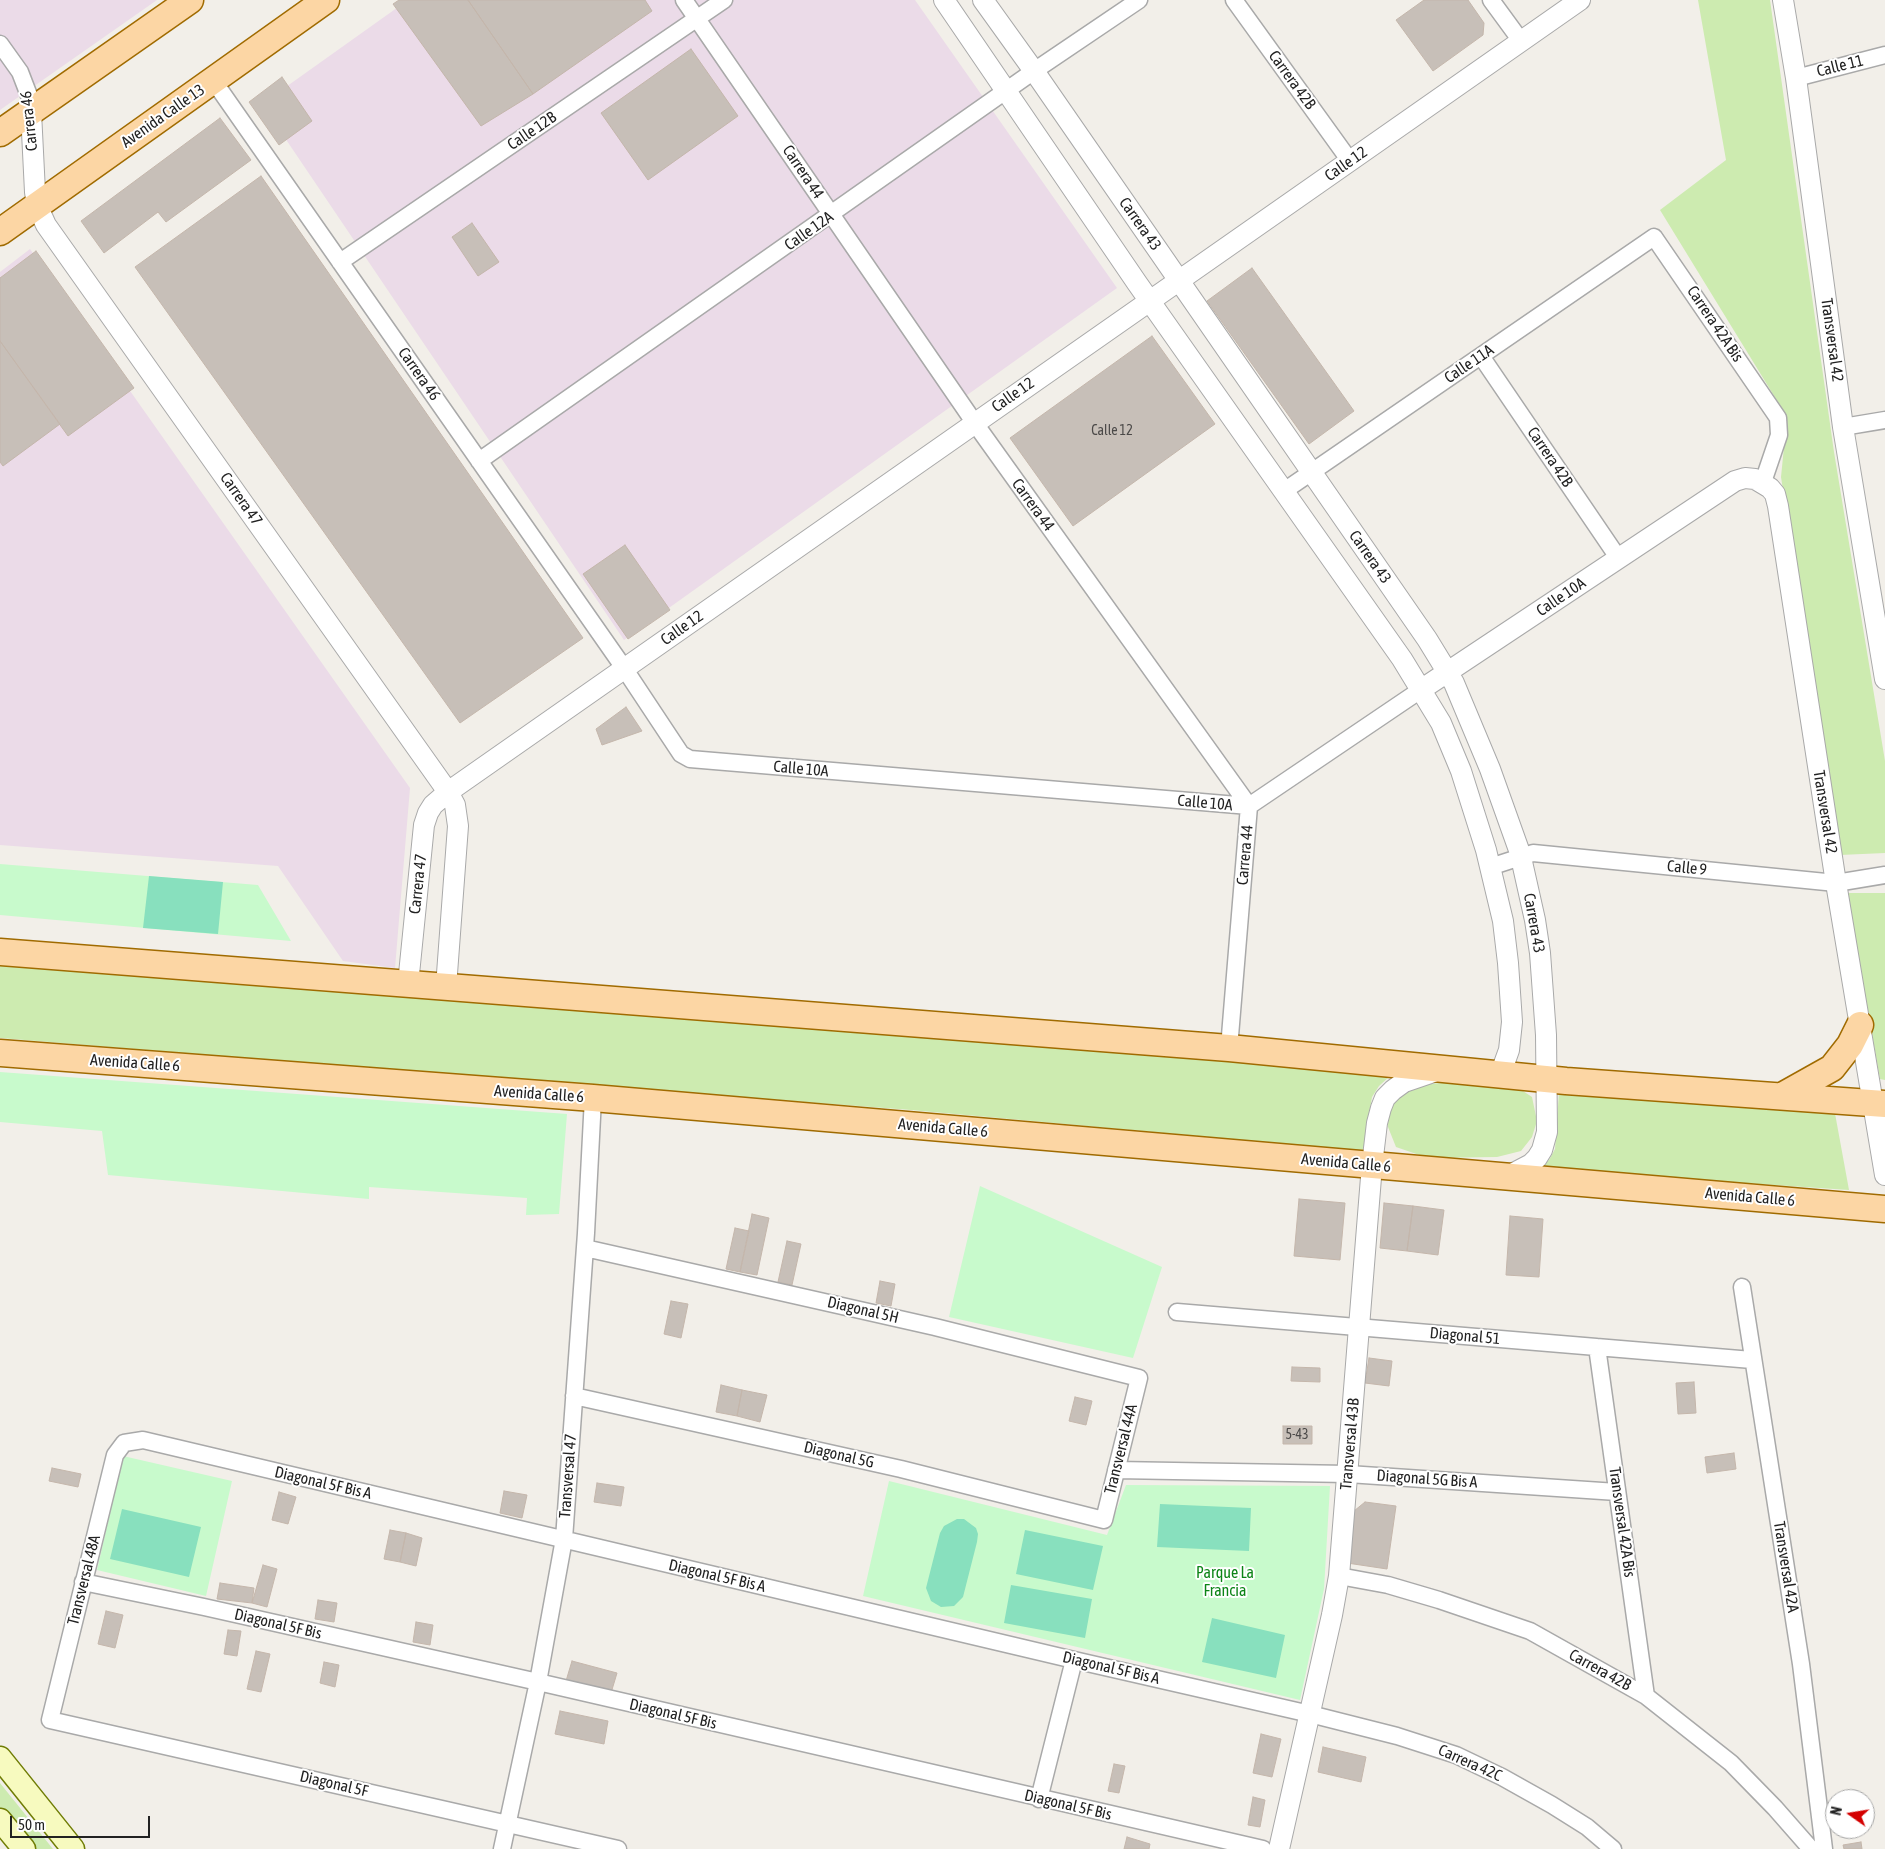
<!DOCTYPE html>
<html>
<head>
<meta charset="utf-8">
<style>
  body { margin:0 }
  #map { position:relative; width:1885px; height:1849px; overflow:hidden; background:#f2efe9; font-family:"Asap Condensed",sans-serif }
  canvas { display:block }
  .north { position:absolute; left:1825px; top:1789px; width:50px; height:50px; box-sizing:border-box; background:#fff; border:1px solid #a7a7a7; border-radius:50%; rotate:283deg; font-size:14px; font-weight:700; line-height:20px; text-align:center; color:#222 }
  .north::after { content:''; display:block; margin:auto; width:18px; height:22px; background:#d40000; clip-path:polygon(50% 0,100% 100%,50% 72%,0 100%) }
  .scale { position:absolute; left:10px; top:1816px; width:140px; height:22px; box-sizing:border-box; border:2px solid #222; border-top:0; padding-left:6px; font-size:15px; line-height:18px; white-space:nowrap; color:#222; -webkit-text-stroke:4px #fff; paint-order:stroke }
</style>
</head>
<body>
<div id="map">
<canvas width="1885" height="1849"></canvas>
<div class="north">N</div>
<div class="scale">50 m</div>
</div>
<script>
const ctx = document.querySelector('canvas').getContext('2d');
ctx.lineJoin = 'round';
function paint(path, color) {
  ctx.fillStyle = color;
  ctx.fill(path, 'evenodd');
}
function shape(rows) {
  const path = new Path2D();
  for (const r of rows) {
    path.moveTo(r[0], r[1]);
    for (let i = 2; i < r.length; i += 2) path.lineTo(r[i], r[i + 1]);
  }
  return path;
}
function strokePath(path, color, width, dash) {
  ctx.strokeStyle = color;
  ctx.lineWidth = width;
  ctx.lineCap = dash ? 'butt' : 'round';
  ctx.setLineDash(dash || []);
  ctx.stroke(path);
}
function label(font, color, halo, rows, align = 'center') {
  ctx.font = font + ' "Asap Condensed",sans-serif';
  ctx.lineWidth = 4;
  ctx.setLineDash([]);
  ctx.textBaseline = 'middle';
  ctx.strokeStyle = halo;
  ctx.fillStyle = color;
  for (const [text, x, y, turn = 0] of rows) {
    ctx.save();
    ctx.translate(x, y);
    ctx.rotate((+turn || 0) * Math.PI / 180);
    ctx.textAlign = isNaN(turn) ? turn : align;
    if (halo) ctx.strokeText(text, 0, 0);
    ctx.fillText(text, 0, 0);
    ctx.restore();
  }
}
const industrial = shape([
  [0,0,157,0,0,110],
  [408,0,915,0,1117,288,624,640,262,104],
  [30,249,410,788,395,968,343,961,278,866,0,845,0,272]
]);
const grass = shape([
  [1698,0,1770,0,1834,452,1885,761,1885,853,1840,855,1781,477,1787,417,1660,210,1726,160],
  [1847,893,1885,893,1885,1080,1880,1079],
  [0,964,527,1007,1094,1048,1390,1076,1379,1086,1372,1097,1363,1151,911,1110,503,1079,0,1038],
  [1476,1081,1517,1087,1532,1097,1537,1121,1532,1137,1521,1151,1497,1157,1428,1158,1396,1147,1388,1127,1387,1113,1402,1091,1425,1084],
  [1559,1092,1834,1108,1849,1190,1536,1169,1549,1160,1555,1149],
  [0,1783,53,1849,34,1849,0,1808]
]);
const park = shape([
  [0,864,258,885,291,941,0,915],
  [0,1072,567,1114,559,1214,526,1215,527,1198,369,1187,369,1199,108,1175,102,1131,0,1122],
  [980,1186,1162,1267,1133,1358,949,1317],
  [123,1456,232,1481,206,1596,97,1570],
  [889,1481,1107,1535,1126,1485,1330,1486,1324,1589,1300,1700,863,1596]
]);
const pitch = shape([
  [149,876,223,882,218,934,143,928],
  [1160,1504,1251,1508,1249,1551,1157,1547],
  [122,1509,201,1527,189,1577,110,1559],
  [957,1519,964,1519,976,1528,978,1534,977,1542,963,1597,954,1606,941,1607,931,1601,926,1588,940,1533,944,1526],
  [1025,1530,1103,1546,1093,1590,1016,1574],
  [1011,1585,1092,1599,1085,1638,1004,1623],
  [1212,1618,1285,1635,1276,1678,1202,1662]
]);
const building = shape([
  [399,0,468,0,533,94,481,126,393,4,399,0],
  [468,0,645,0,652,11,533,94,468,0],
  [1424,0,1468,0,1484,23,1483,35,1433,71,1396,20,1424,0],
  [691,49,738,116,648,180,601,113,691,49],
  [282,77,312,121,279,145,249,102,282,77],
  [220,118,251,160,166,222,158,212,104,253,81,221,220,118],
  [261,176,583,638,460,723,135,267,261,176],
  [472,223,499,262,478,276,452,237,472,223],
  [36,251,134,388,68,436,0,341,0,278,36,251],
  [1252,268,1354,411,1309,444,1207,301,1252,268],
  [1152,336,1215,424,1073,526,1010,438,1152,336],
  [0,341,60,424,3,466,0,462,0,341],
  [625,545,670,610,628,639,583,574,625,545],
  [626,707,642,731,602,745,596,729,626,707],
  [1299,1199,1345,1203,1340,1260,1294,1256,1299,1199],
  [1384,1203,1413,1206,1407,1251,1380,1248,1384,1203],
  [1413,1206,1444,1210,1438,1255,1407,1251,1413,1206],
  [752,1214,769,1218,757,1275,740,1272,752,1214],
  [1510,1216,1543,1219,1539,1277,1506,1275,1510,1216],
  [735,1228,749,1231,740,1272,726,1269,735,1228],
  [787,1241,801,1244,792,1285,778,1282,787,1241],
  [880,1281,895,1284,891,1306,876,1303,880,1281],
  [671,1301,688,1304,681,1338,664,1334,671,1301],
  [1369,1358,1392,1361,1389,1386,1365,1383,1369,1358],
  [1292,1367,1320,1368,1320,1382,1291,1381,1292,1367],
  [1694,1382,1696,1413,1678,1414,1676,1383,1694,1382],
  [721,1385,742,1390,737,1416,716,1412,721,1385],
  [742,1390,767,1395,760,1422,737,1416,742,1390],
  [1075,1397,1092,1401,1086,1425,1069,1421,1075,1397],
  [1283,1426,1312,1426,1312,1444,1283,1444,1283,1426],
  [1734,1453,1736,1469,1707,1473,1705,1457,1734,1453],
  [52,1468,81,1474,78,1487,49,1481,52,1468],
  [597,1483,624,1487,621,1506,594,1502,597,1483],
  [504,1491,527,1495,522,1518,500,1513,504,1491],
  [279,1492,296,1497,288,1524,272,1520,279,1492],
  [1365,1502,1396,1506,1387,1569,1347,1563,1354,1511,1365,1502],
  [390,1530,406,1533,400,1562,384,1559,390,1530],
  [406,1533,422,1538,416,1566,400,1562,406,1533],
  [263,1565,277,1569,267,1607,252,1603,263,1565],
  [220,1583,254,1588,252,1603,217,1599,220,1583],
  [318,1600,337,1603,334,1622,315,1619,318,1600],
  [106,1611,123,1615,115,1648,98,1644,106,1611],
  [416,1622,433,1625,430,1645,413,1642,416,1622],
  [228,1630,241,1631,237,1656,224,1654,228,1630],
  [256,1651,270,1654,261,1692,247,1689,256,1651],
  [572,1661,617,1673,611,1693,566,1681,572,1661],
  [324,1662,339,1665,335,1687,320,1683,324,1662],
  [560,1711,608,1721,604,1744,555,1734,560,1711],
  [1261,1734,1281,1739,1272,1777,1253,1773,1261,1734],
  [1323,1747,1366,1757,1361,1782,1318,1772,1323,1747],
  [1114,1764,1125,1766,1119,1793,1108,1791,1114,1764],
  [1253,1797,1265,1800,1260,1827,1248,1825,1253,1797],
  [1127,1837,1150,1844,1149,1849,1124,1849,1127,1837],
  [1861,1842,1862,1849,1844,1849,1843,1845,1861,1842]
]);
const minor = shape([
  [684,0,974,422,1249,806,1229,1048],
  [1234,0,1350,161],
  [1491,0,1521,41],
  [0,44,20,72,30,98,31,112],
  [1796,78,1885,55],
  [213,80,624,668,681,754,690,759,1249,806,1422,689],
  [340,262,724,0],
  [1481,356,1619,559],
  [1843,427,1885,420],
  [479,461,1034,71,1139,0],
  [1284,491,1654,237,1778,418,1779,435,1763,482],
  [1490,867,1533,853,1836,883,1885,875],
  [1742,1287,1801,1664,1824,1849],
  [1177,1312,1752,1360],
  [1597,1347,1646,1696],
  [574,1396,901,1469,1104,1520,1139,1378,935,1327,585,1248],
  [1116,1470,1348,1474,1617,1492],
  [1339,1576,1388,1585,1439,1600,1530,1631,1646,1696,1731,1763,1775,1808,1811,1849],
  [83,1582,204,1607,538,1682,1263,1849],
  [1039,1799,1074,1660],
  [502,1849,538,1682,564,1539,586,1233,593,1098],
  [618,1849,50,1720,115,1455,124,1443,143,1440,1074,1660,1310,1714,1397,1736,1456,1755,1502,1777,1552,1805,1587,1827,1613,1849]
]);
const tertiary = shape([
  [944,0,1137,283,1402,659,1441,723,1461,771,1486,850,1503,921,1508,963,1512,1022,1509,1050,1500,1075],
  [983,0,1034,71,1427,639,1454,683,1490,769,1520,853,1535,920,1540,953,1546,1035,1547,1132,1542,1150,1537,1158,1531,1164,1508,1176],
  [1783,0,1796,78,1843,427,1885,679],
  [31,112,35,192,37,205,46,225,448,792,455,805,458,826,446,987],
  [1422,689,1735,481,1745,478,1755,479,1770,488,1775,494,1778,506,1836,883,1885,1175],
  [408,984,424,825,428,813,433,805,448,792,1580,0],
  [1279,1849,1332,1615,1339,1576,1372,1165,1377,1123,1381,1108,1385,1098,1393,1090,1404,1082,1439,1070]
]);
const secondary = shape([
  [0,1758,73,1849],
  [0,1820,24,1849]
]);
const primary = shape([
  [0,133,190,0],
  [0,232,326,0],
  [0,952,1229,1048,1566,1081,1885,1104],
  [0,1053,593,1098,1885,1209],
  [1782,1096,1832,1068,1850,1045,1860,1025]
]);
const numberNames = [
  ["Calle 12",1112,431],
  ["5-43",1297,1435]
];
const streetNames = [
  ["Calle 11",1840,66,-14],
  ["Carrera 42B",1292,80,54],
  ["Avenida Calle 13",163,116,-35],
  ["Carrera 46",29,121,-96],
  ["Calle 12B",532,131,-34],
  ["Calle 12",1346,164,-35],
  ["Carrera 44",803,172,56],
  ["Carrera 43",1140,224,55],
  ["Calle 12A",809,231,-35],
  ["Carrera 42A Bis",1715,324,56],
  ["Transversal 42",1832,340,82],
  ["Calle 11A",1469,364,-34],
  ["Carrera 46",419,374,55],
  ["Calle 12",1013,395,-35],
  ["Carrera 42B",1550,457,56],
  ["Carrera 47",241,499,55],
  ["Carrera 44",1033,505,54],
  ["Carrera 43",1370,557,55],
  ["Calle 10A",1561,597,-34],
  ["Calle 12",682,628,-35],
  ["Calle 10A",801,769,5],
  ["Calle 10A",1205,803,5],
  ["Transversal 42",1825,812,81],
  ["Carrera 44",1245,855,-85],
  ["Calle 9",1687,868,6],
  ["Carrera 47",418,884,-84],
  ["Carrera 43",1534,923,80],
  ["Avenida Calle 6",135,1063,4],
  ["Avenida Calle 6",539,1094,4],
  ["Avenida Calle 6",943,1128,5],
  ["Avenida Calle 6",1346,1163,5],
  ["Avenida Calle 6",1750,1197,5],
  ["Diagonal 5H",863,1310,13],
  ["Diagonal 51",1465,1336,5],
  ["Transversal 43B",1350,1444,-85],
  ["Transversal 44A",1121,1449,-76],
  ["Diagonal 5G",839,1455,13],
  ["Transversal 47",568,1476,-86],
  ["Diagonal 5G Bis A",1427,1479,4],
  ["Diagonal 5F Bis A",323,1483,13],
  ["Transversal 42A Bis",1622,1522,82],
  ["Transversal 42A",1786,1567,81],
  ["Diagonal 5F Bis A",717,1576,13],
  ["Transversal 48A",84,1580,-76],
  ["Diagonal 5F Bis",278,1624,13],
  ["Diagonal 5F Bis A",1111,1668,13],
  ["Carrera 42B",1600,1670,29],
  ["Diagonal 5F Bis",673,1714,13],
  ["Carrera 42C",1470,1763,24],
  ["Diagonal 5F",334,1784,13],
  ["Diagonal 5F Bis",1068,1805,13]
];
const parkNames = [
  ["Parque La",1225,1573],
  ["Francia",1225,1591]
];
paint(industrial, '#ebdbe8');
paint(grass, '#cdebb0');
paint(park, '#c8facc');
paint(pitch, '#88e0be');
paint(building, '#c7bfb8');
strokePath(building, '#c4b6ab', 1);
strokePath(minor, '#a9a9a9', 19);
strokePath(tertiary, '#a9a9a9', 22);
strokePath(secondary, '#707d05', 25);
strokePath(primary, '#a06b00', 29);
strokePath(minor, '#fff', 16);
strokePath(tertiary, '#fff', 20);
strokePath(secondary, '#f7fabf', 22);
strokePath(primary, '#fcd6a4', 26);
label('14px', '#4b4948', null, numberNames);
label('16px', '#222', '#fff', streetNames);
label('16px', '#0c8416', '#fff', parkNames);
</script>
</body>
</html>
